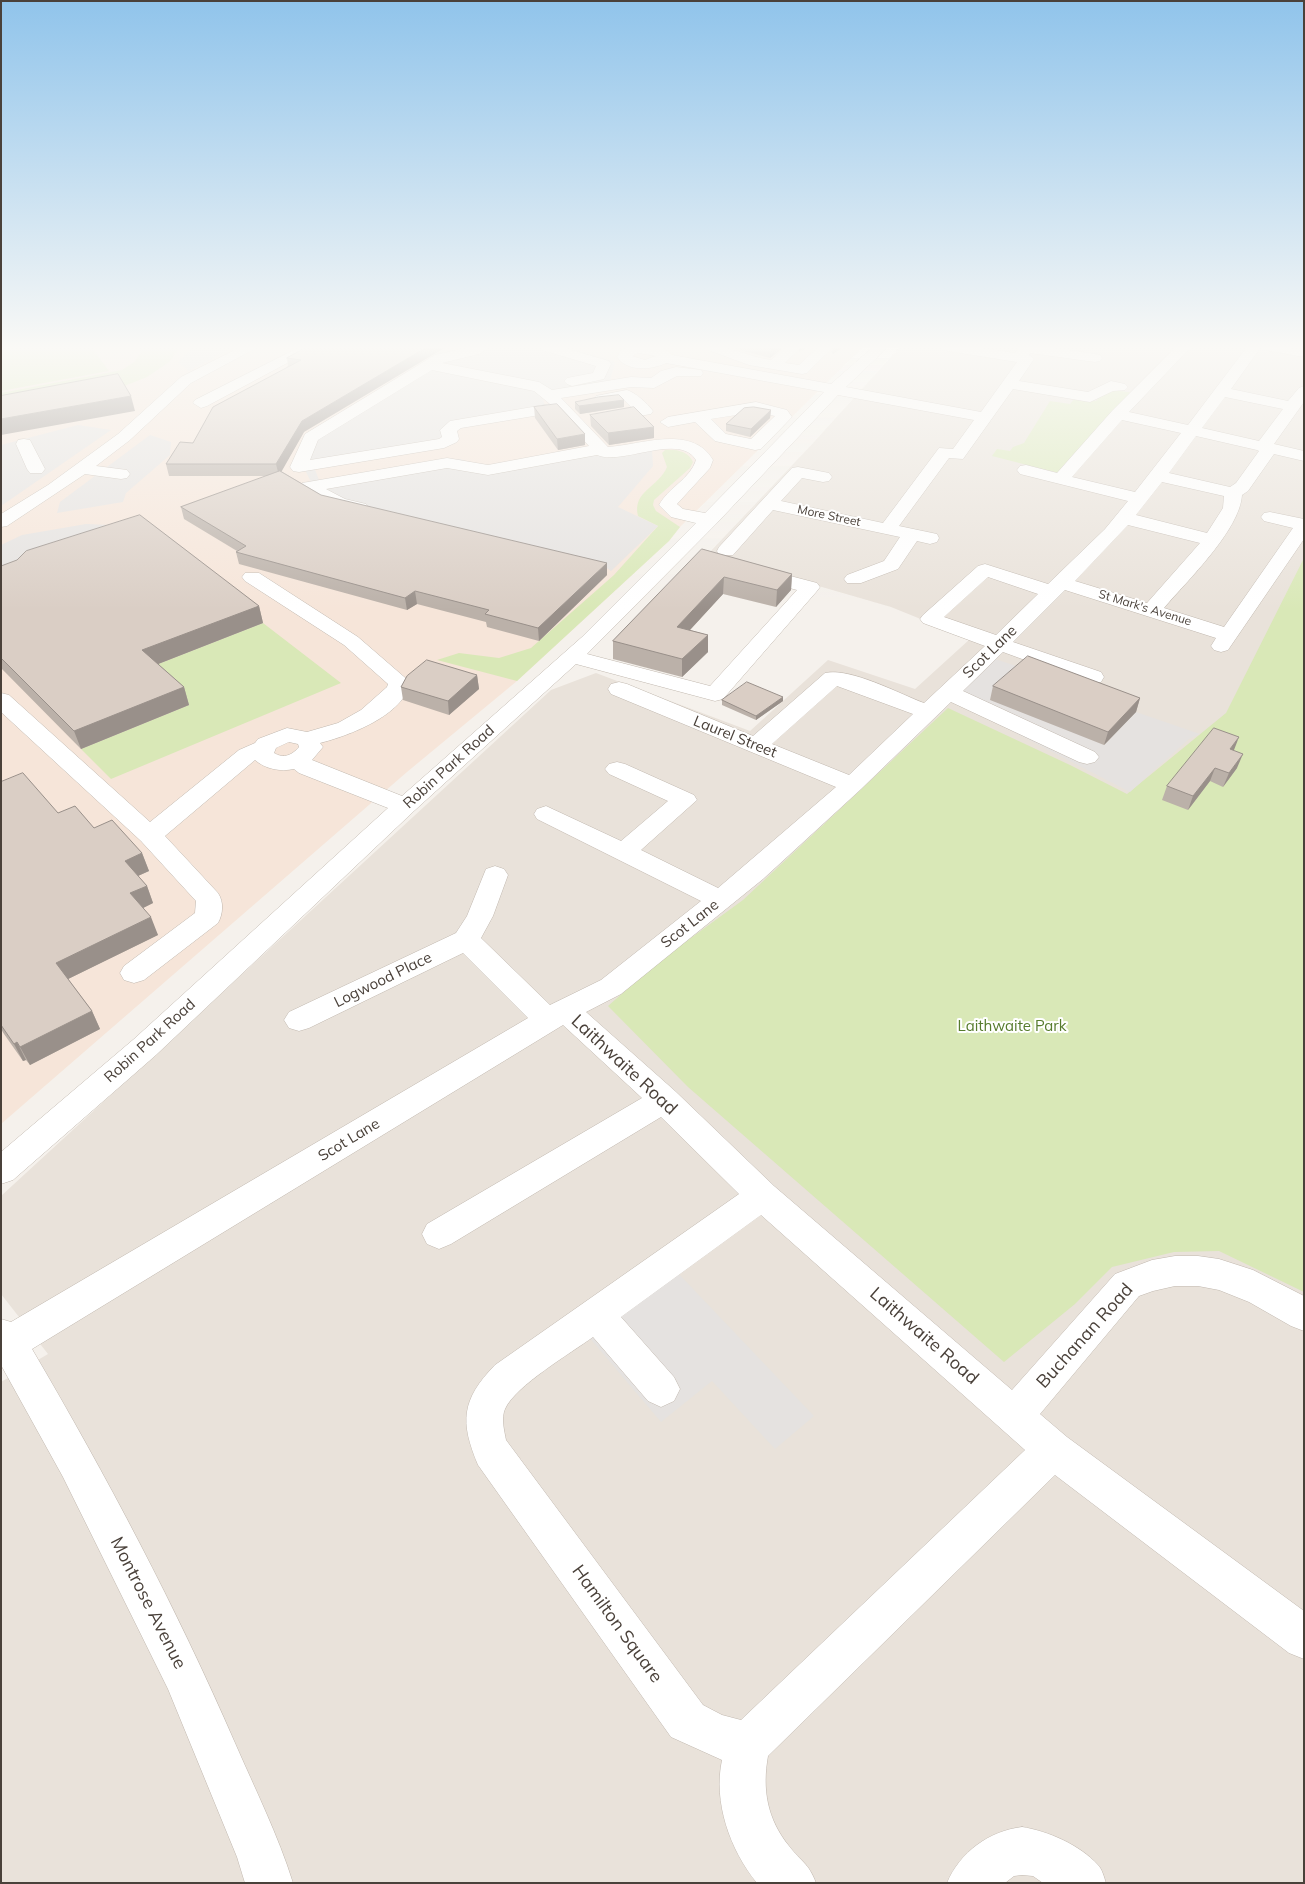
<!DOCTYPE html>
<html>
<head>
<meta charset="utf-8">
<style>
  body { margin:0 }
  #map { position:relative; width:1305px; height:1884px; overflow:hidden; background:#f5f1ec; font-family:Mulish,sans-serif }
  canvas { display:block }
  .frame { position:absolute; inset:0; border:2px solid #4a413a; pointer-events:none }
</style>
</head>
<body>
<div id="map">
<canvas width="1305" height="1884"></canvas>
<div class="frame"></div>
</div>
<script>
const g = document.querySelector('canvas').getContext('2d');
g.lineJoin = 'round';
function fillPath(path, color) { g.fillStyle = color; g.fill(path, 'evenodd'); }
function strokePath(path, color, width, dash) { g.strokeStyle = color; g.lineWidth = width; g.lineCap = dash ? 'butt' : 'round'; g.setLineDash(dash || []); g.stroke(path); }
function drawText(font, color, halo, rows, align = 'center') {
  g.font = font + ' Mulish,sans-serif'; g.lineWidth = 4; g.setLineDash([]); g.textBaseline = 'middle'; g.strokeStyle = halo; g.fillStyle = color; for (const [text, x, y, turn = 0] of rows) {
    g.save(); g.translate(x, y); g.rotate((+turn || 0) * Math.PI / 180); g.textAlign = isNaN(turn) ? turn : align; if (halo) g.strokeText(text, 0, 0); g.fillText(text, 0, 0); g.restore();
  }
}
const residential = new Path2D(`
  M900,347h404v1536h-1303v-501l47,-28 -47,-60v-98l550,-506 45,-17 154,58 78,-71 87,29 55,-50 -79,-32 -183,-53 106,-112z`);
const commercial = new Path2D(`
  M1,347h862l-183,180 -11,14 -152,140 -110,91 -406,352z`);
const green = new Path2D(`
  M1,347h90l18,24 -108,20z
  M140,347h38l1,2 -10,13 -22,15 -146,58v-42l121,-23 12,-8 7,-9z
  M1114,390l20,3 -72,81 -70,-18 5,-7 13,2 3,-4 11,-4 26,-42 20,3 5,-6 21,3 8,-10z
  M665,450c11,-1 23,1 28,12l-3,6 -36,32 -1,5 3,6 24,16 -11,14 -152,140 -80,-21 22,-7 40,5 32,-10 83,-73 44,-49 -20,-10c-6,-25 21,-29 29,-49l-5,-14z
  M1304,558v734l-85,-41 -45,1 -62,15 -37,37 -71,58 -316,-275 -80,-81 50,-44 85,-62 205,-192 122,57 57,29 99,-81z
  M263,623l78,60 -230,96 -30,-30 108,-44 -41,-37z`);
const parking = new Path2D(`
  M192,347h43l-46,24 -11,-9z
  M487,347h82l46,15 -5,19 -68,13 4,17 -82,13 -10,6 4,10 -5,4 -139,23 5,13 142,-21 9,5 26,3 156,-18 1,17 -35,41 40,19 -47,45 -14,-10 -250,-58 -33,-15 -11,-22 16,-34 112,-67 47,-12z
  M78,425l33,5 -110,76v-61z
  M150,435l21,7 -1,13 -44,38 -3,9 -66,11 3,-11z
  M86,524l25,1 -110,51v-31l21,-10z
  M992,658l33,11 79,76 32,-33 64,22 -11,5 -59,53 -184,-95z
  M676,1271l138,145 -39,33 -63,-68 -51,41 -73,-86z`);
const minor = new Path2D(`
  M241,347h17l-67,36 -61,57 -34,26 31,4 3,4 -3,4 -6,1 -36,-5 -78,52 -6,1v-13l47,-29 70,-51 63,-57z
  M300,347h17l-110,59 -6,2 -8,-5 2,-3z
  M471,347h18l-10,7 -37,9 97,19 13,8 79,-13 20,1 10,-7 15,-4 25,3 2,3 -2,3h-24l-23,12 -23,-1 -70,11 47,49c33,-2 84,-23 105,13l-3,8 -33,36 6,5 22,4 119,-121 -158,-29c-14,7 -39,9 -49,-6l5,-8c15,-4 38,-7 50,6l159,29 42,-37h15l-42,40 135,25 36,-50 -69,-11 -5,-1 -2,-3h33l41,6 5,-6h27l48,7 5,1 2,3 -2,3 -5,1 -65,-9 -1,2 5,4 -15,22 69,11 23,-11 14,3 3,3 -3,3 -12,1 -23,11 -77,-13 -50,70 -14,-1 -50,68 38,8 2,4 -2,4 -7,2 -13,-3 -19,28 -37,14h-14l-3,-4 3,-4 37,-14 16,-24 -127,-27 -40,45h-14l-2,-4 2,-4 73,-79 6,-1 31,6 3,4 -3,4 -6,1 -21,-4 -21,23 102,22 56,-75 14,1 21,-29 -136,-25 -122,129 -129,130 123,32 87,-96 -48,-13 -3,-4 3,-4 7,-2 61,16 3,4 -3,4 -94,108 -8,2 -139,-37 -162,147 -258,244 -143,125 -12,4v-32l133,-113 254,-231 -89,-35 -5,-4c-13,3 -29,0 -39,-9l-90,76 53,57c6,9 5,21 0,30l-74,57 -10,3 -10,-3 -4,-7 4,-7 71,-53 1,-12 -55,-60 -140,-129v-19l8,2 141,127 89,-72 16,-7 3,-4 29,-11 20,4 31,-9 23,-13 26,-23 1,-3 -44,-39 -99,-64 -3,-4 3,-4h14l99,64 52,45c-5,33 -62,54 -90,61l3,4 -11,13 90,36 180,-159 114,-114 -25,-6 -12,-12c9,-17 31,-26 37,-45 -16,-28 -75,6 -99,-5l-109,20 -41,-7 -121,21 19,10 21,5 3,4 -3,4c-21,5 -46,-12 -64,-21l-3,-4 3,-4 6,-1 139,-24 41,7 101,-19 -31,-34 -97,16 -4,3 2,8 -2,3 -13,6 -145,24 -6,-1 -3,-4 15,-33 130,-79zM638,353l18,3 -11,4 -13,-4zM432,370l102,21 16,13 -100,17 -10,9 2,7 -3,2 -129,21 8,-20zM289,742l9,2 1,3c-7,8 -15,12 -25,6l2,-5z
  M540,347h21l48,14 2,3 -7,15 -32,7 -5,-2 -3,-3 3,-3 26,-5 3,-7 -54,-16z
  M706,347c23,-2 42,10 65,13l15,-13h15l-16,16 14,2 19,-18h15l-26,26 -5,1 -53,-9 -41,-15z
  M1176,347h15l-62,65 59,13 59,-78h14l-30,42 57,12 11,-13 5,-2v16l-30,42 30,7v10l-30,-7 -26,37 -6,4c-2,35 -55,86 -78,113l60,19 69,-99 -29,-7 -3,-4 3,-4 6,-1 34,7v20l-76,111 -7,2 -7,-2 -3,-4 5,-8 -151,-48 -52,52 88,30 3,5 -3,5 -8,1 -8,-1 -82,-30 -40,39 132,61 4,5 -4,5 -8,2 -8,-2 -128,-60 -91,88 -97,89 -142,115 -35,18 89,79 99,95 238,204 103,-116 37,-14 23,-4h23l21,3 34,11 51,26v35l-13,-5 -42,-24 -30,-12 -21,-4h-23l-22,5 -14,5 -99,118 27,23 237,174v48l-15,-6 -234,-178 -287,281c-6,33 -1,63 21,90 12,16 19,16 27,37h-59c-27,-33 -44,-81 -35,-123l-51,-23 -193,-272c-18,-43 -17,-65 17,-100l244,-171 -78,-77 -210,127 -12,5 -12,-5 -5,-10 5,-10 215,-126 -79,-73 -531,324c75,128 144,258 203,394 20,46 43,92 58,140h-48l-8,-26 -69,-168 -105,-212 -62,-112v-46l10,3 517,-304 -65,-65 -154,75 -10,3 -10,-3 -5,-8 5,-8 167,-79 11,-17 19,-47 9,-3 9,3 4,6 -15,41 -12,22 69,67 51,-25 100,-79 -164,-82 -3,-5 3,-5 9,-3 75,35 47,-40 -59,-27 -4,-5 4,-5 8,-2 8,2 69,31 3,5 -56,50 77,38 118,-101 -225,-93 -3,-5 3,-5 8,-2 8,2 126,52 72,-63c25,-6 75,21 99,30l61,-57 -62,-23 -3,-4 3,-4 55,-49 7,-2 63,20 57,-55 23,-28 -108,-27 -3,-4 3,-4 6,-1 31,8 55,-62zM1225,397l58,12 -24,32 -57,-13zM1122,420l59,13 -46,59 -63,-15zM1196,436l61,14 2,1 -23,32 -6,4 -61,-14zM1162,482l62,14 -1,12 -16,25 -71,-18zM1128,525l72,18 -53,60 -72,-22zM988,577l50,17 -42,41 -52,-18zM837,686l76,28 -64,61 -77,-31zM761,1215l264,235 -284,270 -19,-5 -19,-10 -197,-265c-2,-10 -5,-22 -1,-31 10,-23 66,-56 88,-72l55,64 13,6 13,-6 6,-12 -6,-12 -53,-60z
  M1263,347l41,2v8l-39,-7z
  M627,390c9,3 20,13 26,21l-2,3 -49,8 -6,-2 -2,-3 2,-3 36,-6 -8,-8 -23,4 -5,-2 -3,-3 3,-3z
  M756,402l31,8 5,7 -31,32 -6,1 -40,-9 -20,-19 -27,5 -8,-5 8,-5zM756,412l19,4 -24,23 -25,-5 -15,-15z
  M24,439l6,1 2,4 13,25 -3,4h-12l-3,-4 -11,-25 2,-4z
  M1022,1827c26,4 58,18 76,38 4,4 6,12 8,18h-63l-10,-7 -11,-1 -8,1 -9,7h-58c13,-31 42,-52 75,-56z`);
const wall = new Path2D(`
  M307,347l-3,85 -23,39 40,24 286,80 -68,66 -52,-14 -1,-5 -69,-18 -10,6 -168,-46 -3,-12 1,-1 -53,-32 -3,-12 87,-31h-99l-3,-12 122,-98 -1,-8z
  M729,347h55l-14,11z
  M832,347h11l-10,7 -2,-3z
  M624,400v7l-44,7 -5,-5v-7z
  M534,407l51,38 -27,5 -23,-32z
  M771,410l-1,8 -20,19 -24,-6v-7z
  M590,415l64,23 -45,7 -18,-19z
  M702,549l90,25 -1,16 -15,17 -53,-13 -33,36 18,5v17l-26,25 -69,-18v-18z
  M1,566l258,40 4,17 -105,41 26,23 5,18 -108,44 -80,-81z
  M477,675l2,14 -30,26 -46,-15 -2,-13z
  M993,686l147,12 -4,14 -32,33 -114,-45z
  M783,697v4l-27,19 -34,-15v-5z
  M1234,751l3,17 -14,19 -13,-6 -22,29 -26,-10 5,-14z
  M1,782l57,31 36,15 48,25 7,18 -11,5 9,10 6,17 -10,5 15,27 -90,44 24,32 8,18 -70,36 -4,-5 -3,1 -19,-27 -3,-5z`);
const shadedWall = new Path2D(`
  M427,347h19l-142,85 -25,44 -3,-12 26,-43z
  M773,347h11l-14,11 1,-10z
  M799,347h10l-10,5z
  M834,347h9l-10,7z
  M131,396l4,15 -134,24v-16z
  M624,400v7l-44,7 -1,-8z
  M771,410l-1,8 -20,19 1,-8z
  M654,427v11l-45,7 -1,-12z
  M585,434v11l-27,5 -1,-11z
  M607,563v12l-68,66 -1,-13z
  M792,574l-1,16 -15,17 1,-17z
  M724,577l-1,17 -46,50v-17z
  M415,591l2,13 -10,6 -2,-12z
  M259,606l4,17 -115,45 -6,-18z
  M708,635v17l-26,25v-18z
  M477,675l2,14 -30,26 -1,-14z
  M184,687l5,18 -108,44 -7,-18z
  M783,697v4l-27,19v-4z
  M1140,698l-4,14 -32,33 4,-13z
  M1239,737l-5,13 -10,13 6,-14z
  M1243,754l-6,14 -14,19 6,-14z
  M1215,768l-5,13 -22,29 5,-14z
  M142,853l7,18 -18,8 -6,-18z
  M147,886l6,17 -16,8 -7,-18z
  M151,917l7,18 -94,46 -8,-18z
  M92,1011l8,18 -70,36 -10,-18z
  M17,1042l9,18 -3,1 -9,-17z`);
const building = new Path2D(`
  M307,347h120l-125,74 -26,43h-110l14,-22 13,1 20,-36 88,-47 -14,-2z
  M764,347h9l-2,1z
  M118,374l13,22 -130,23v-23z
  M619,395l5,5 -45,6 -4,-4 23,-5z
  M557,404l28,30 -28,5 -23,-32z
  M634,407l20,20 -46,6 -18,-18z
  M754,407l17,3 -20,19 -25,-5 18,-16z
  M280,471l41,24 286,68 -69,65 -53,-14 4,-4 -74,-19 -10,7 -169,-46 10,-6 -65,-39z
  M140,515l119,91 -117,44 42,37 -110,44 -73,-73v-92l16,-6 9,-9z
  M702,549l90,25 -15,16 -53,-13 -47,50 31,8 -26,24 -69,-18z
  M1028,656l112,42 -32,34 -115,-46z
  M427,660l50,15 -29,26 -47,-14 6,-11z
  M747,682l36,15 -27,19 -34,-16z
  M1214,728l25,9 -9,12 13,5 -14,19 -14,-5 -22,28 -26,-10z
  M23,773l35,40 17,-7 19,22 18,-8 30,33 -17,8 22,25 -17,7 21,24 -95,46 36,48 -72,36 -3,-5 -3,2 -13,-19v-243z`);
const farStreetnames = [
  ["More Street",829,516,12],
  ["St Mark's Avenue",1145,608,17]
];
const streetNames = [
  ["Scot Lane",990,652,-44],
  ["Laurel Street",735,737,22],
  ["Robin Park Road",449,767,-42],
  ["Scot Lane",690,924,-38],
  ["Logwood Place",383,980,-26],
  ["Robin Park Road",150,1041,-42],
  ["Scot Lane",349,1140,-31]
];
const parkNames = [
  ["Laithwaite Park",1012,1026]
];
const nearStreetnames = [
  ["Laithwaite Road",624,1065,43],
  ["Laithwaite Road",924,1336,41],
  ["Buchanan Road",1085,1336,-48],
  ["Montrose Avenue",148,1603,63],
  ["Hamilton Square",617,1624,54]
];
fillPath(residential, '#e9e2da');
fillPath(commercial, '#f6e5d9');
fillPath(green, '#d9e8b7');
fillPath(parking, '#e5e2e0');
strokePath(minor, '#c1b8af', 1);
fillPath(minor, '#fff');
fillPath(wall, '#bbb1a9');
fillPath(shadedWall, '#99908a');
fillPath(building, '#dacec5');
strokePath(building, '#99908a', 1);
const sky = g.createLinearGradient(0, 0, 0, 610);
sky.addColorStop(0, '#90c4eb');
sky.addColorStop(0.57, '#faf9f6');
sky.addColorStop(1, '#faf9f600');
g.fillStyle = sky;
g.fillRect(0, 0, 1305, 610);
drawText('12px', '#4a413a', '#fff', farStreetnames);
drawText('15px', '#4a413a', '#fff', streetNames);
drawText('15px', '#567b2d', '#fff', parkNames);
drawText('18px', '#4a413a', '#fff', nearStreetnames);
</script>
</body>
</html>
